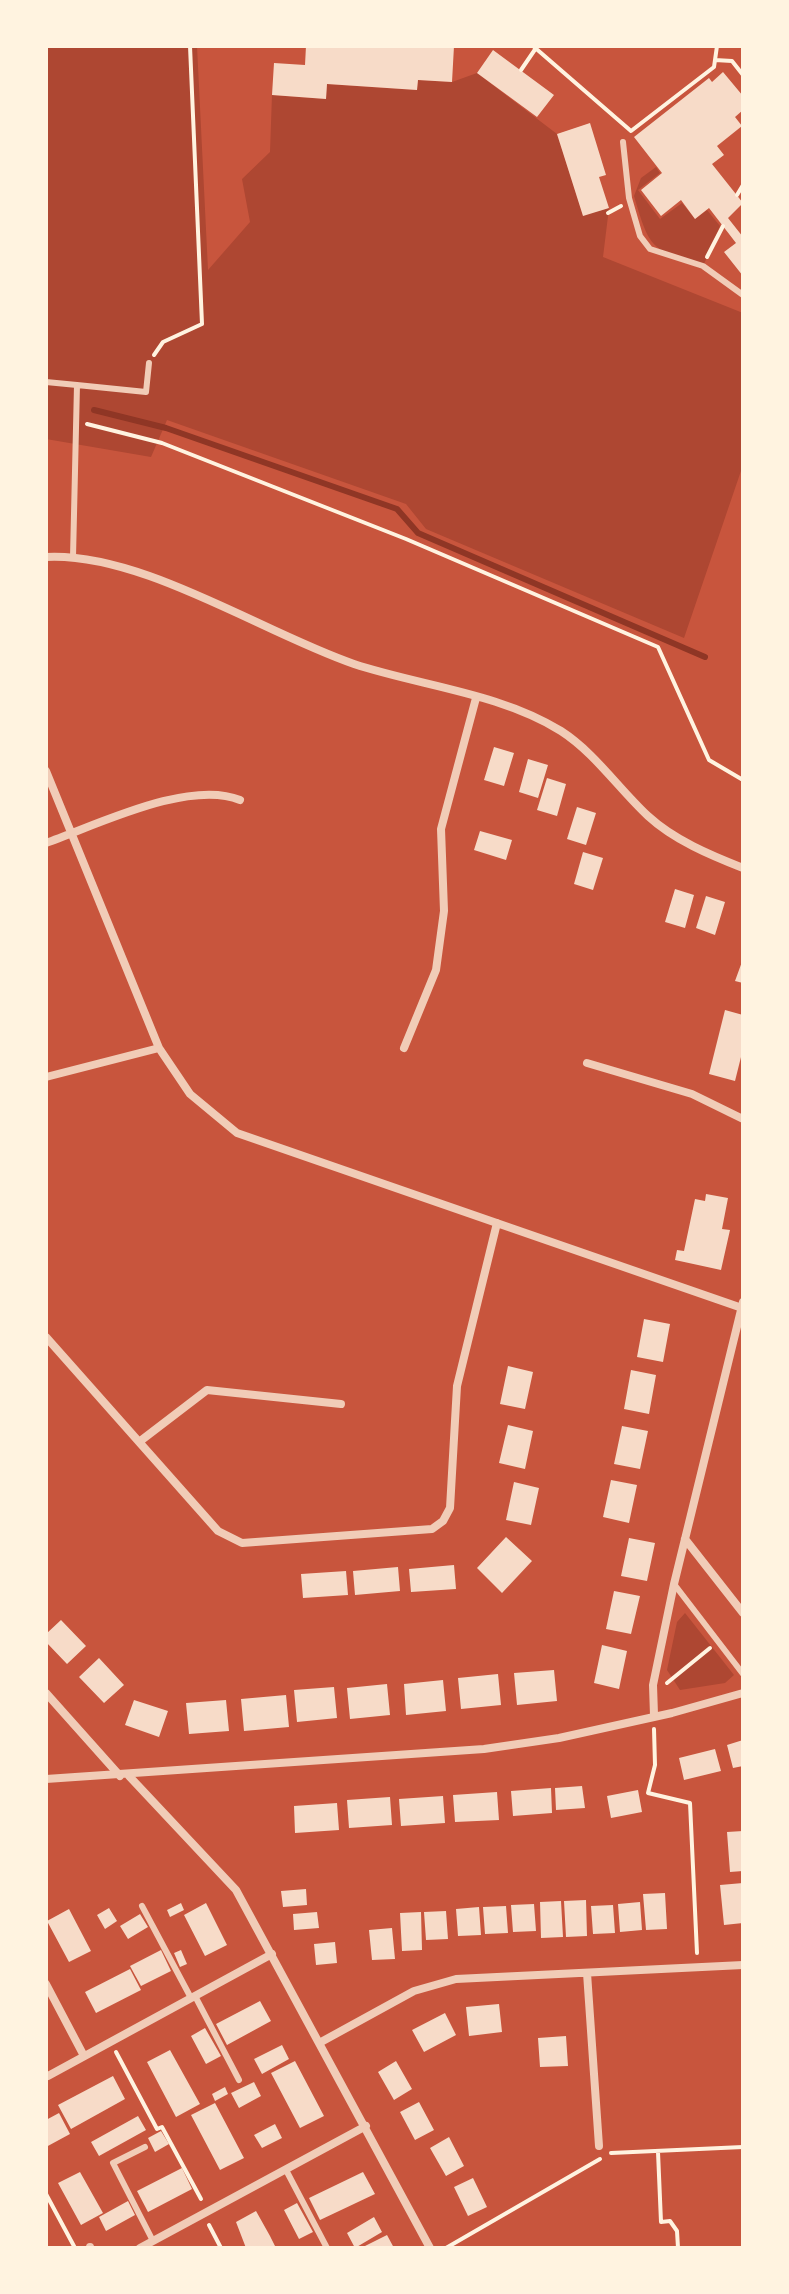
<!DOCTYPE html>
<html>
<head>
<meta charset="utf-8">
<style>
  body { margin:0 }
  #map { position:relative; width:789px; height:2294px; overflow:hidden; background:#c8553d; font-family:"Exo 2",sans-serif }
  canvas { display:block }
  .frame { position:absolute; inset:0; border:48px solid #fff3e0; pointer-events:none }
</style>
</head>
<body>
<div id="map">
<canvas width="789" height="2294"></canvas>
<div class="frame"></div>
</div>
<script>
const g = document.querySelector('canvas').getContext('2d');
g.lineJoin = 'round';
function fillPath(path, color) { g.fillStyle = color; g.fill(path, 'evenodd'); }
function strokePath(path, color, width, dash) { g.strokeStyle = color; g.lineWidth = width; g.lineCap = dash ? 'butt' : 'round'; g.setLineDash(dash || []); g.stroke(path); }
const green = new Path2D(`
  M46,46h151l11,224 42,-48 -8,-43 28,-27 2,-57 54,4 1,-15 90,6 1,-10 34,2 25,-9 80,61 26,81 26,-7 -6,49 140,56v152l-59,173 -258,-109 -20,-25 -239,-84 -16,37 -105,-18z
  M656,167l4,6 -22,17 22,29 22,-16 13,16 12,-9 13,16 -18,43c-52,-22 -52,-19 -68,-73l7,-18z
  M685,1613l49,62 -9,8 -45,7 -13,-20 10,-48z`);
const stream = new Path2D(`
  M94,410l72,18 231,81 21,24 287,124`);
const building = new Path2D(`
  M306,46h148l-2,36 -34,-2 -1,10 -90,-6 -1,15 -54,-4 2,-32 31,2z
  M493,50l61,45 -17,22 -60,-44z
  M723,72l20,24v14l-8,7 7,9 -25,20 7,9 -12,9 31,39 -15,15 15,19v39l-19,-24 12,-9 -27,-35 -14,11 -14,-19 -20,16 -20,-26 21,-17 -28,-36 75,-59 3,4z
  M590,123l16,52 -7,2 10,31 -26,8 -26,-82z
  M494,747l20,6 -10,33 -20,-6z
  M528,759l20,6 -10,33 -19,-6z
  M547,778l19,6 -9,32 -20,-6z
  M577,807l19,6 -10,32 -19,-6z
  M480,831l32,9 -6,20 -32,-10z
  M583,852l20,6 -10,32 -19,-6z
  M675,889l19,6 -9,33 -20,-6z
  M706,896l19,6 -10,33 -19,-7z
  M743,959v24l-8,-2z
  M725,1010l18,5v34l-8,32 -26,-7z
  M706,1194l22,4 -6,31 8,1 -9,40 -46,-10 2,-10 7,1 11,-52 10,2z
  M644,1319l26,5 -7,38 -26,-5z
  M508,1366l25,6 -8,37 -25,-5z
  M631,1370l25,5 -7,39 -25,-5z
  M508,1425l25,6 -8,38 -26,-6z
  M622,1426l26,5 -8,38 -26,-5z
  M611,1480l26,5 -8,38 -26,-6z
  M514,1482l25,6 -8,37 -25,-5z
  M506,1537l26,24 -30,32 -25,-25z
  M629,1538l26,5 -8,38 -26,-5z
  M454,1565l2,24 -45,3 -2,-23z
  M398,1567l2,24 -45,4 -2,-24z
  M346,1571l2,24 -45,3 -2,-24z
  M614,1591l26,5 -9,38 -25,-5z
  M61,1620l25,26 -19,18 -21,-22v-8z
  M602,1645l25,6 -8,38 -25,-6z
  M99,1658l25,27 -20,18 -25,-26z
  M554,1670l3,31 -40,4 -3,-32z
  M498,1674l3,31 -40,4 -3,-31z
  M443,1680l3,31 -40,4 -2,-31z
  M387,1684l3,31 -40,4 -3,-31z
  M334,1687l3,31 -40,4 -3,-32z
  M286,1695l3,32 -45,4 -3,-32z
  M134,1700l34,11 -9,26 -34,-12z
  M226,1700l3,31 -40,3 -3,-31z
  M743,1740v26l-10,2 -6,-23z
  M715,1749l6,22 -37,9 -5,-22z
  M582,1786l3,22 -29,2 -1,-22z
  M551,1788l1,25 -39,3 -2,-25z
  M638,1790l4,22 -31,6 -4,-22z
  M497,1792l2,28 -44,2 -2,-27z
  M443,1796l2,27 -44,3 -2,-27z
  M390,1797l2,28 -43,3 -2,-28z
  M337,1803l2,27 -44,3 -1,-27z
  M743,1831v40l-13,1 -3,-40z
  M743,1883v40l-19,2 -4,-40z
  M306,1889l1,16 -24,2 -2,-16z
  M665,1893l2,36 -21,1 -3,-36z
  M586,1900l1,36 -21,1 -2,-36z
  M561,1901l2,36 -22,1 -1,-36z
  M640,1902l2,28 -22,2 -2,-28z
  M181,1903l3,7 -14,7 -3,-7z
  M206,1903l21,42 -22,11 -21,-41z
  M534,1904l2,27 -23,1 -2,-27z
  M613,1905l2,28 -22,1 -2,-28z
  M506,1906l2,27 -23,1 -2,-27z
  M479,1907l2,28 -23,1 -2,-27z
  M109,1908l8,13 -12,8 -8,-14z
  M69,1909l22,42 -22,11 -22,-41z
  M446,1911l2,28 -22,1 -2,-28z
  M317,1912l2,16 -25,2 -1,-16z
  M421,1912l1,38 -20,1 -2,-38z
  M140,1914l8,13 -20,12 -8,-13z
  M392,1928l3,31 -23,1 -3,-30z
  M335,1942l2,21 -21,2 -2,-21z
  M161,1950l10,21 -30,15 -11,-20z
  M181,1950l6,14 -7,3 -6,-14z
  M130,1969l11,21 -45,23 -11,-21z
  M260,2001l11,20 -44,24 -11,-21z
  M499,2004l3,28 -33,4 -3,-29z
  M445,2013l11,22 -32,17 -12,-22z
  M205,2028l16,28 -15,8 -15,-28z
  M566,2036l2,30 -28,1 -2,-29z
  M282,2045l7,14 -27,15 -8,-15z
  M170,2050l30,54 -24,13 -29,-55z
  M295,2061l29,55 -24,12 -29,-55z
  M396,2061l16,28 -18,11 -16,-28z
  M113,2076l12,23 -54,30 -13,-24z
  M254,2082l7,14 -22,12 -8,-15z
  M225,2087l3,7 -13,7 -3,-7z
  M419,2102l15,28 -19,10 -15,-28z
  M215,2103l29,55 -24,12 -29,-55z
  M59,2113l11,21 -24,13v-27z
  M138,2116l8,14 -47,26 -8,-14z
  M275,2124l7,14 -20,10 -8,-13z
  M161,2131l8,13 -14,8 -7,-14z
  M449,2137l15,29 -18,10 -16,-28z
  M182,2168l10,21 -44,23 -11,-21z
  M80,2172l23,41 -22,12 -23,-42z
  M363,2172l12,22 -55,26 -11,-22z
  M473,2178l14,29 -19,9 -14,-29z
  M128,2201l7,14 -29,16 -7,-14z
  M297,2203l16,29 -14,7 -15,-29z
  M256,2211l14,25 6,12h-30l-10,-26z
  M374,2217l8,15 -27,16 -8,-15z
  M387,2235l7,13h-33z`);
const path = new Path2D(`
  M533,46l98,85 83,-64 3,-21
  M715,60l17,1 11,14
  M521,70l15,-22
  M737,195l6,-10
  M608,213l13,-7
  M707,257l16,-31
  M154,355l9,-13 39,-18 -12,-278
  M87,424l75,19 244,96 252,108 51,113 34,20
  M667,1683l43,-35
  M654,1729l1,36 -7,28 42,10 7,150
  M116,2052l41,77 5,-2 39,72
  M658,2152l3,70 9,-1 7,10 1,17
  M611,2153l132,-6
  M46,2194l29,54
  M209,2225l12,23
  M446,2248l154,-89`);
const service = new Path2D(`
  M623,142l6,56 11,38 10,13 53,17 40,29
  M46,382l31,3 -4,172
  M77,385l69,7 3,-29
  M674,1584l69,90
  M142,1906l49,92
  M195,1996l44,84
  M145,2147l-32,16 40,78
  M286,2170l41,78`);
const minor = new Path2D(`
  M46,557c96,-5 217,76 308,107 67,22 146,29 207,67 34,22 57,57 87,85 26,24 62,39 95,52
  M46,771l113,277 31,46 47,39 505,175
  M46,843c51,-18 143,-64 194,-43
  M404,1048l32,-78 8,-59 -3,-82 35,-131
  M587,1063l105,31 51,25
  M46,1077l113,-29
  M46,1337l172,194 24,12 190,-14 11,-8 7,-13 7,-122 40,-163
  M139,1442l68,-52 134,14
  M685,1539l58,74
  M46,1693l74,83
  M654,1715l-1,-30 21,-101 69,-282
  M129,1776l107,114 194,358
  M46,1779l438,-30 75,-11 113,-25 71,-20
  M587,1973l12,173
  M46,1984l38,72
  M321,2042l93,-51 42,-12 287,-14
  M48,2076l224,-122
  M90,2247v1
  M140,2248l226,-122`);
fillPath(green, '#ae4732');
strokePath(stream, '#8f3625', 6);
fillPath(building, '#f7dbc8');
strokePath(path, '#fff3e0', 4);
strokePath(service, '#f1ccb7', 6);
strokePath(minor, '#f1ccb7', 8);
</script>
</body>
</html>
